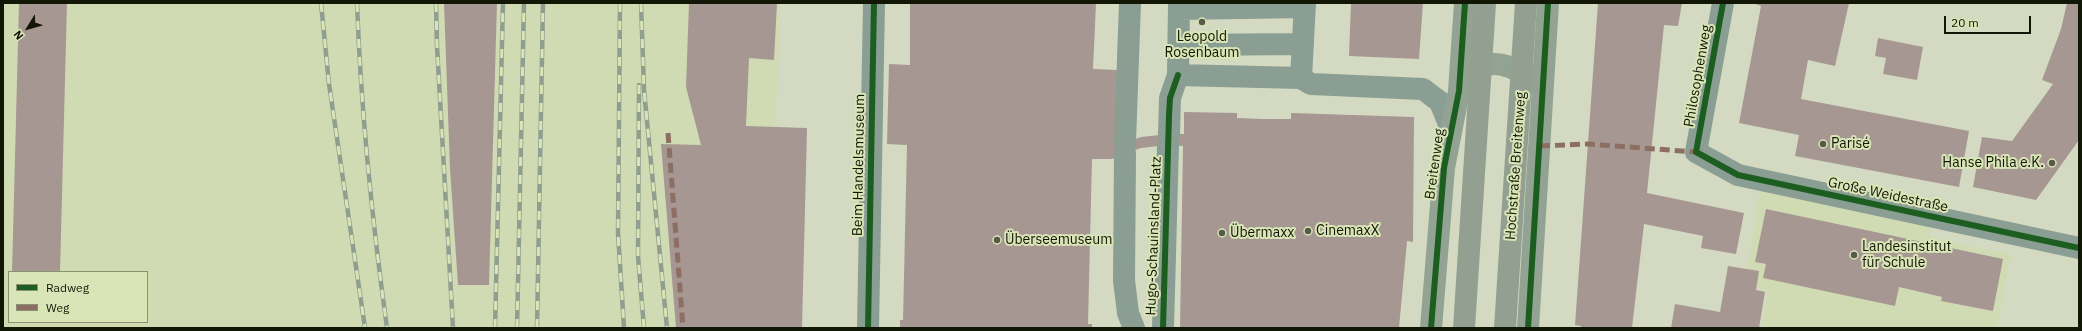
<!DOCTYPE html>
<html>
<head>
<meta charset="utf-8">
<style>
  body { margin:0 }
  #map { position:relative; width:2082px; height:331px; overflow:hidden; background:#d4dac2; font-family:"IBM Plex Sans",sans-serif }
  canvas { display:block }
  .frame { position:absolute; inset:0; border:4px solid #121605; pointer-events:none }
  .legend { position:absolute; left:8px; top:271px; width:140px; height:52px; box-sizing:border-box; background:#d9e5b7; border:1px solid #899270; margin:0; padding:5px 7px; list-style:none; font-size:12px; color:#121605 }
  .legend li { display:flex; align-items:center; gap:8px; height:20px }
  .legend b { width:20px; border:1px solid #899270 }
  .north { position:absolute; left:8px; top:8px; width:40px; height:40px; -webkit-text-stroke:3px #d9e5b7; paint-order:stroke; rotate:233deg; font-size:11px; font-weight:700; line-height:16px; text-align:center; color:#121605 }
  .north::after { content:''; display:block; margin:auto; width:14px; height:18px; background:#121605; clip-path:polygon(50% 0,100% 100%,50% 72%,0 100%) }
  .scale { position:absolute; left:1944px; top:16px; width:87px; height:18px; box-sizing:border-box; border:2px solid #121605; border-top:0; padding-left:5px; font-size:12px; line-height:14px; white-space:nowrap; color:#121605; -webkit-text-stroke:3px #d9e5b7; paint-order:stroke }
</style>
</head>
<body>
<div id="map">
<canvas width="2082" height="331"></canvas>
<div class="frame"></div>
<ul class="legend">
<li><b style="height:5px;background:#1b5e20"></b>Radweg</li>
<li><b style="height:5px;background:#8d6e63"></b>Weg</li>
</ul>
<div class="north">N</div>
<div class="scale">20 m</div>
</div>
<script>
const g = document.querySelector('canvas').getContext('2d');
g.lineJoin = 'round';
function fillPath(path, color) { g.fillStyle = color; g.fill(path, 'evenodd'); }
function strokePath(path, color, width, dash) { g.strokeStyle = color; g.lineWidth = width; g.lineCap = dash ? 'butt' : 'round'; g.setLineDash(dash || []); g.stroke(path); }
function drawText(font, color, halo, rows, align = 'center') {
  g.font = font + ' "IBM Plex Sans",sans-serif'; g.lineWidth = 4; g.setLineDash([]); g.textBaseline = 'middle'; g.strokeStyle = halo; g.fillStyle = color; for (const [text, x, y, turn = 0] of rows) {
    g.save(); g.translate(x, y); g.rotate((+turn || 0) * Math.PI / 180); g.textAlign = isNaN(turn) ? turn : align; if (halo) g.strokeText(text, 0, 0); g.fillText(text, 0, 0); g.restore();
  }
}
const built = new Path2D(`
  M3,3h777l-4,125 14,200h-787zM9,272h138v50h-138z
  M1761,180l173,37 -4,20 81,18 -14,73h-235l6,-38 -23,-4z`);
const building = new Path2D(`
  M19,3h48l-7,269h-48z
  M444,3h53l-8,282h-31l-8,-116z
  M689,3h88l-3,57 -25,-2 -3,68 61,2 -5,200h-126l-15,-184 40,1 -15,-58z
  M910,3h186l-3,66 25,1 -2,76 25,-9 28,-3h15v-22l53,1v5l27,1h27v-6l123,4 -1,125 -6,-1 -8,87h-219l3,-182 -15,-1 -27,3 -29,11h-20l-4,165h4v4h-192v-8h3l4,-175 -20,-1 2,-80 21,1z
  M1351,3h72l-4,56 -70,-3z
  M1598,3h84l-4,23 -14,-1 -17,168 97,20 -8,41 -35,-6 2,-12 -59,-12 -12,104h-51v-2l-6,-1z
  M1752,3h97l-14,63 -27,-6 -7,39 168,32 -10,56 -164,-31 4,-21 -60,-12 22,-117z
  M2067,3h12v137l-43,60 -63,-13 9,-50 30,4 41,-57 -11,-4 19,-51z
  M1878,38l45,9 -6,33 -34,-6 3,-16 -11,-2z
  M1766,209l237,50 -10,52 -52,-10 1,-4 -43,-10 -4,19 -132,-28 3,-14 -11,-2z
  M1728,266l31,5 -3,19 9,2 -6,36h-88l4,-24 45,8z`);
const minor = new Path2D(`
  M1723,3l-27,149 42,23 341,73
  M1179,9l126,-2
  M1179,45l124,-1
  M1178,75l123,3 10,6 112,5 17,13 11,27
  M1301,78l4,-75
  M1169,134l1,-36 8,-23 1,-72
  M1125,143l5,-140
  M1125,154l-1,126 4,33 6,15
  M868,328l6,-325
  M1163,328l5,-183`);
const major = new Path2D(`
  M1467,79c19,-26 49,-14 68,5
  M1431,328l13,-160 15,-77 6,-88
  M1528,328l20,-325`);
const highway = new Path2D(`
  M1464,328l21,-325
  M1505,328l21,-325`);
const tram = new Path2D(`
  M1131,141l5,-138
  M1118,145l4,-142
  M1131,152c-2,57 -13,123 13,176
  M1118,157l-4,126 4,29 6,16`);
const rail = new Path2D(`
  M321,3l8,81 36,244
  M357,3c4,109 15,217 30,325
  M436,3l1,43 16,282
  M620,3l-2,230 6,95
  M641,3l3,87 23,238
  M639,85l-1,171 6,72
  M495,328l8,-325
  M517,328l7,-325
  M537,328l6,-325`);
const quiet = new Path2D(`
  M668,133l15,195
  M1540,146l48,-2 108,8`);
const cycleway = new Path2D(`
  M1723,3l-27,149 42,23 341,73
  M868,328l6,-325
  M1163,328l6,-213 1,-17 8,-23
  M1431,328l13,-160 15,-77 6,-88
  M1528,328l20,-325`);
const markers = [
  [1202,22,4,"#565b47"],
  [1823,144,4,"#565b47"],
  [2052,163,4,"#565b47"],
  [1308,231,4,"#565b47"],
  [1222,233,4,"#565b47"],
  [997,240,4,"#565b47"],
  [1854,255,4,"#565b47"]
];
const poiNames = [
  ["Leopold",1202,37,"center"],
  ["Rosenbaum",1202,53,"center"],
  ["Parisé",1831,144],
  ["Hanse Phila e.K.",2044,163,"right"],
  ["CinemaxX",1316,231],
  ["Übermaxx",1230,233],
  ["Überseemuseum",1005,240],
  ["Landesinstitut",1862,247],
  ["für Schule",1862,263]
];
const streetNames = [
  ["Philosophenweg",1698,76,-80],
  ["Breitenweg",1435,164,-82],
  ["Beim Handelsmuseum",859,165,-89],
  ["Hochstraße Breitenweg",1516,166,-86],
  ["Große Weidestraße",1888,195,12],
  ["Hugo-Schauinsland-Platz",1154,236,-88]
];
fillPath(built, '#d1dbb3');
fillPath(building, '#a79793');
strokePath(minor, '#8a9e93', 22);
strokePath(major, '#93a393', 22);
strokePath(highway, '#93a091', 22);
strokePath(tram, '#909e8f', 1);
strokePath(rail, '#909e8f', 4.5);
strokePath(rail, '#d9e5b7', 3, [9]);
strokePath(quiet, '#8d6e63', 5, [10, 5]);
strokePath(cycleway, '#1b5e20', 6);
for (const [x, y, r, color] of markers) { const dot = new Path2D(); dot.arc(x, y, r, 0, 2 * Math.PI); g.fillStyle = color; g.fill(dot); strokePath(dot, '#d9e5b7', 1.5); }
drawText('14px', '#121605', '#d9e5b7', poiNames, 'left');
drawText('14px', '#121605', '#d9e5b7', streetNames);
</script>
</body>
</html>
